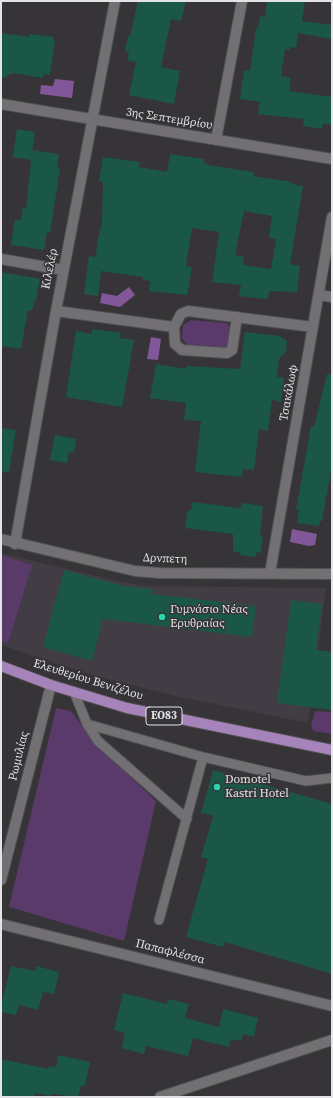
<!DOCTYPE html>
<html>
<head>
<meta charset="utf-8">
<style>
  body { margin:0 }
  #map { position:relative; width:333px; height:1098px; overflow:hidden; background:#363437; font-family:"Source Serif 4",serif }
  canvas { display:block }
  .frame { position:absolute; inset:0; border:2px solid #e4e3e5; pointer-events:none }
</style>
</head>
<body>
<div id="map">
<canvas width="333" height="1098"></canvas>
<div class="frame"></div>
</div>
<script>
const g = document.querySelector('canvas').getContext('2d');
g.lineJoin = 'round';
function fillPath(path, color) { g.fillStyle = color; g.fill(path, 'evenodd'); }
function strokePath(path, color, width, dash) { g.strokeStyle = color; g.lineWidth = width; g.lineCap = dash ? 'butt' : 'round'; g.setLineDash(dash || []); g.stroke(path); }
function drawText(font, color, halo, rows, align = 'center') {
  g.font = font + ' "Source Serif 4",serif'; g.lineWidth = 3; g.setLineDash([]); g.textBaseline = 'middle'; g.strokeStyle = halo; g.fillStyle = color; for (const [text, x, y, turn = 0] of rows) {
    g.save(); g.translate(x, y); g.rotate((+turn || 0) * Math.PI / 180); g.textAlign = isNaN(turn) ? turn : align; if (halo) g.strokeText(text, 0, 0); g.fillText(text, 0, 0); g.restore();
  }
}
const built = new Path2D(`
  M1,553l115,28 29,5 181,2 -18,135 -128,-26 -84,-21 -95,-31z`);
const green = new Path2D(`
  M191,320l36,3 4,6 -2,16 -7,4 -33,-2 -7,-9 1,-13z
  M1,555l31,10 -24,78 -7,-2z
  M56,708l15,3 27,35 58,55 -32,140 -115,-34z
  M315,711l17,1v22l-19,-3 -2,-6z`);
const water = new Path2D(`
  M55,79l19,2 -2,17 -32,-4 1,-9 12,1z
  M129,287l6,8 -15,12 -20,-4 2,-10 15,3z
  M151,337l10,2 -3,21 -11,-1z
  M292,529l25,5 -2,11 -6,1 -19,-4z`);
const building = new Path2D(`
  M138,1h48l-5,20 -10,-2 -10,48 19,4 -6,33 -45,-9 7,-33 -9,-2 2,-8 -4,-1 3,-15 2,1z
  M267,1h38l-3,20 30,4v14l-34,-6 -2,15 -6,-1v3l-5,-1 -4,27 10,2 -2,13 43,6v28l-9,-2 -1,6 -19,-3 1,-7 -46,-5 2,-12 -20,-3 4,-29 6,1 6,-42h2l2,-13 5,1z
  M1,33l29,4v-3l24,3 -1,3h2l-5,35 -6,-1 -1,4 -30,-5 -12,6z
  M17,129l18,3 -4,28 -18,-3z
  M32,150l27,4 -2,14h3l-10,65 -3,-1 -3,18 -33,-5 4,-26 6,1 2,-13 3,1z
  M170,154l34,5 -1,3 6,3 44,7v4l39,6 -1,2 12,2 -13,78 10,2 -3,26 -28,-1 -1,8 -13,-1 -16,-2 2,-11 -29,-3 7,-50 -27,-4 -6,38 6,1 -5,28 -38,-4 1,-10 -7,-1v-3l-42,-6 -3,25 -14,-2 5,-38 7,1 1,-14 5,-20 1,-41 -4,-1 4,-24 37,5 -1,5 28,5zM244,211l28,5 -3,22 7,1 -5,30 -28,-4 1,-8 -9,-2z
  M1,272l39,7 -4,23 -2,-1 -2,10 -4,-1 -7,39 -20,-3z
  M92,329l29,4 -1,5 14,2 -12,67 -56,-10 10,-66 16,3z
  M245,332l35,4 7,5 -1,11 -7,7 -2,18 7,1 -3,24 -9,-2 -4,31 -9,-2 -5,41 -11,-1 -1,8 -47,-5 6,-51 -17,-1 2,-17 -36,-5 6,-34 30,5v-3l54,3z
  M327,374l5,1v90l-10,56h-2l-1,5 -22,-3 2,-13h-3l15,-84 3,1z
  M1,428l15,2 -7,42h-8z
  M55,435l21,4 -2,14 -5,-1 -2,11 -17,-3z
  M192,502l47,6h2l1,-5 21,3 -3,30h3l-2,17 -4,-1 -2,5 -15,-2 1,-2 -8,-2v-17l-48,-6 3,-18h3z
  M64,570l60,16 29,3 -1,5 104,12 -4,31 -149,-18 -11,42 -49,-14z
  M291,600l31,4 -6,46 16,2v58l-55,-7z
  M213,770l119,34v170l-107,-32 -2,5 -37,-10 22,-78 -7,-2 12,-41 -12,-3z
  M11,966l24,5 1,-5 23,6 -5,22 -11,-2 -5,18 -19,-5 -3,10 -15,-3v-7z
  M123,993l44,11 1,-5 21,5 -4,14 34,9 4,-18 35,9 -4,19 -11,-3 -2,7 -10,-2 -2,8 -36,-9 -5,18 -42,-10 -2,8 -22,-6 3,-15 -11,-3z
  M58,1055l32,7 -5,24 -4,-1 -3,12 -26,-3 -1,2 -15,-3 -2,4h-33v-38l47,10 1,-3 7,2z`);
const lane = new Path2D(`
  M74,692l13,32 116,33 103,24 26,-3
  M87,724l11,17 89,78
  M159,920l44,-163`);
const street = new Path2D(`
  M1,104l331,55
  M216,140l26,-139
  M1,259l62,11
  M319,295l13,2
  M56,311l118,16 7,-13 7,-3 125,16
  M174,327l1,17 7,6 45,3 5,-3 5,-33
  M1,539l134,32 25,2 172,1
  M15,544l41,-233 59,-310
  M270,573l62,-356
  M1,880l50,-195
  M1,924l331,82
  M160,1097l172,-57`);
const primary = new Path2D(`
  M1,666l50,19 76,23 205,42`);
const markers = [
  [162,617,4,"#29d5ac"],
  [217,787,4,"#29d5ac"]
];
const shields = [
  [164,716,36]
];
const shieldNames = [
  ["ΕΟ83",164,716]
];
const streetNames = [
  ["3ης Σεπτεμβρίου",169,119,9],
  ["Κιλελέρ",50,269,-79],
  ["Τσακάλωφ",289,393,-80],
  ["Δρνπετη",165,559,2],
  ["Ελευθερίου Βενιζέλου",88,680,17],
  ["Ρωμυλίας",19,756,-76],
  ["Παπαφλέσσα",170,952,14]
];
const poiNames = [
  ["Γυμνάσιο Νέας",170,610],
  ["Ερυθραίας",170,624],
  ["Domotel",225,780],
  ["Kastri Hotel",225,794]
];
fillPath(built, '#423c45');
fillPath(green, '#593a6a');
fillPath(water, '#82579a');
fillPath(building, '#1b5747');
strokePath(lane, '#515052', 11);
strokePath(street, '#515052', 12);
strokePath(primary, '#515052', 12);
strokePath(lane, '#737074', 9);
strokePath(street, '#737074', 10);
strokePath(primary, '#a683ba', 10);
for (const [x, y, r, color] of markers) { const dot = new Path2D(); dot.arc(x, y, r, 0, 2 * Math.PI); g.fillStyle = color; g.fill(dot); strokePath(dot, '#363437', 1.5); }
for (const [x, y, w] of shields) { const box = new Path2D(); box.roundRect(x - w / 2, y - 9, w, 18, 3); g.fillStyle = '#363437'; g.fill(box); strokePath(box, '#e4e3e5', 1); }
drawText('bold 11px', '#e4e3e5', null, shieldNames);
drawText('12px', '#e4e3e5', '#363437', streetNames);
drawText('12px', '#e4e3e5', '#363437', poiNames, 'left');
</script>
</body>
</html>
